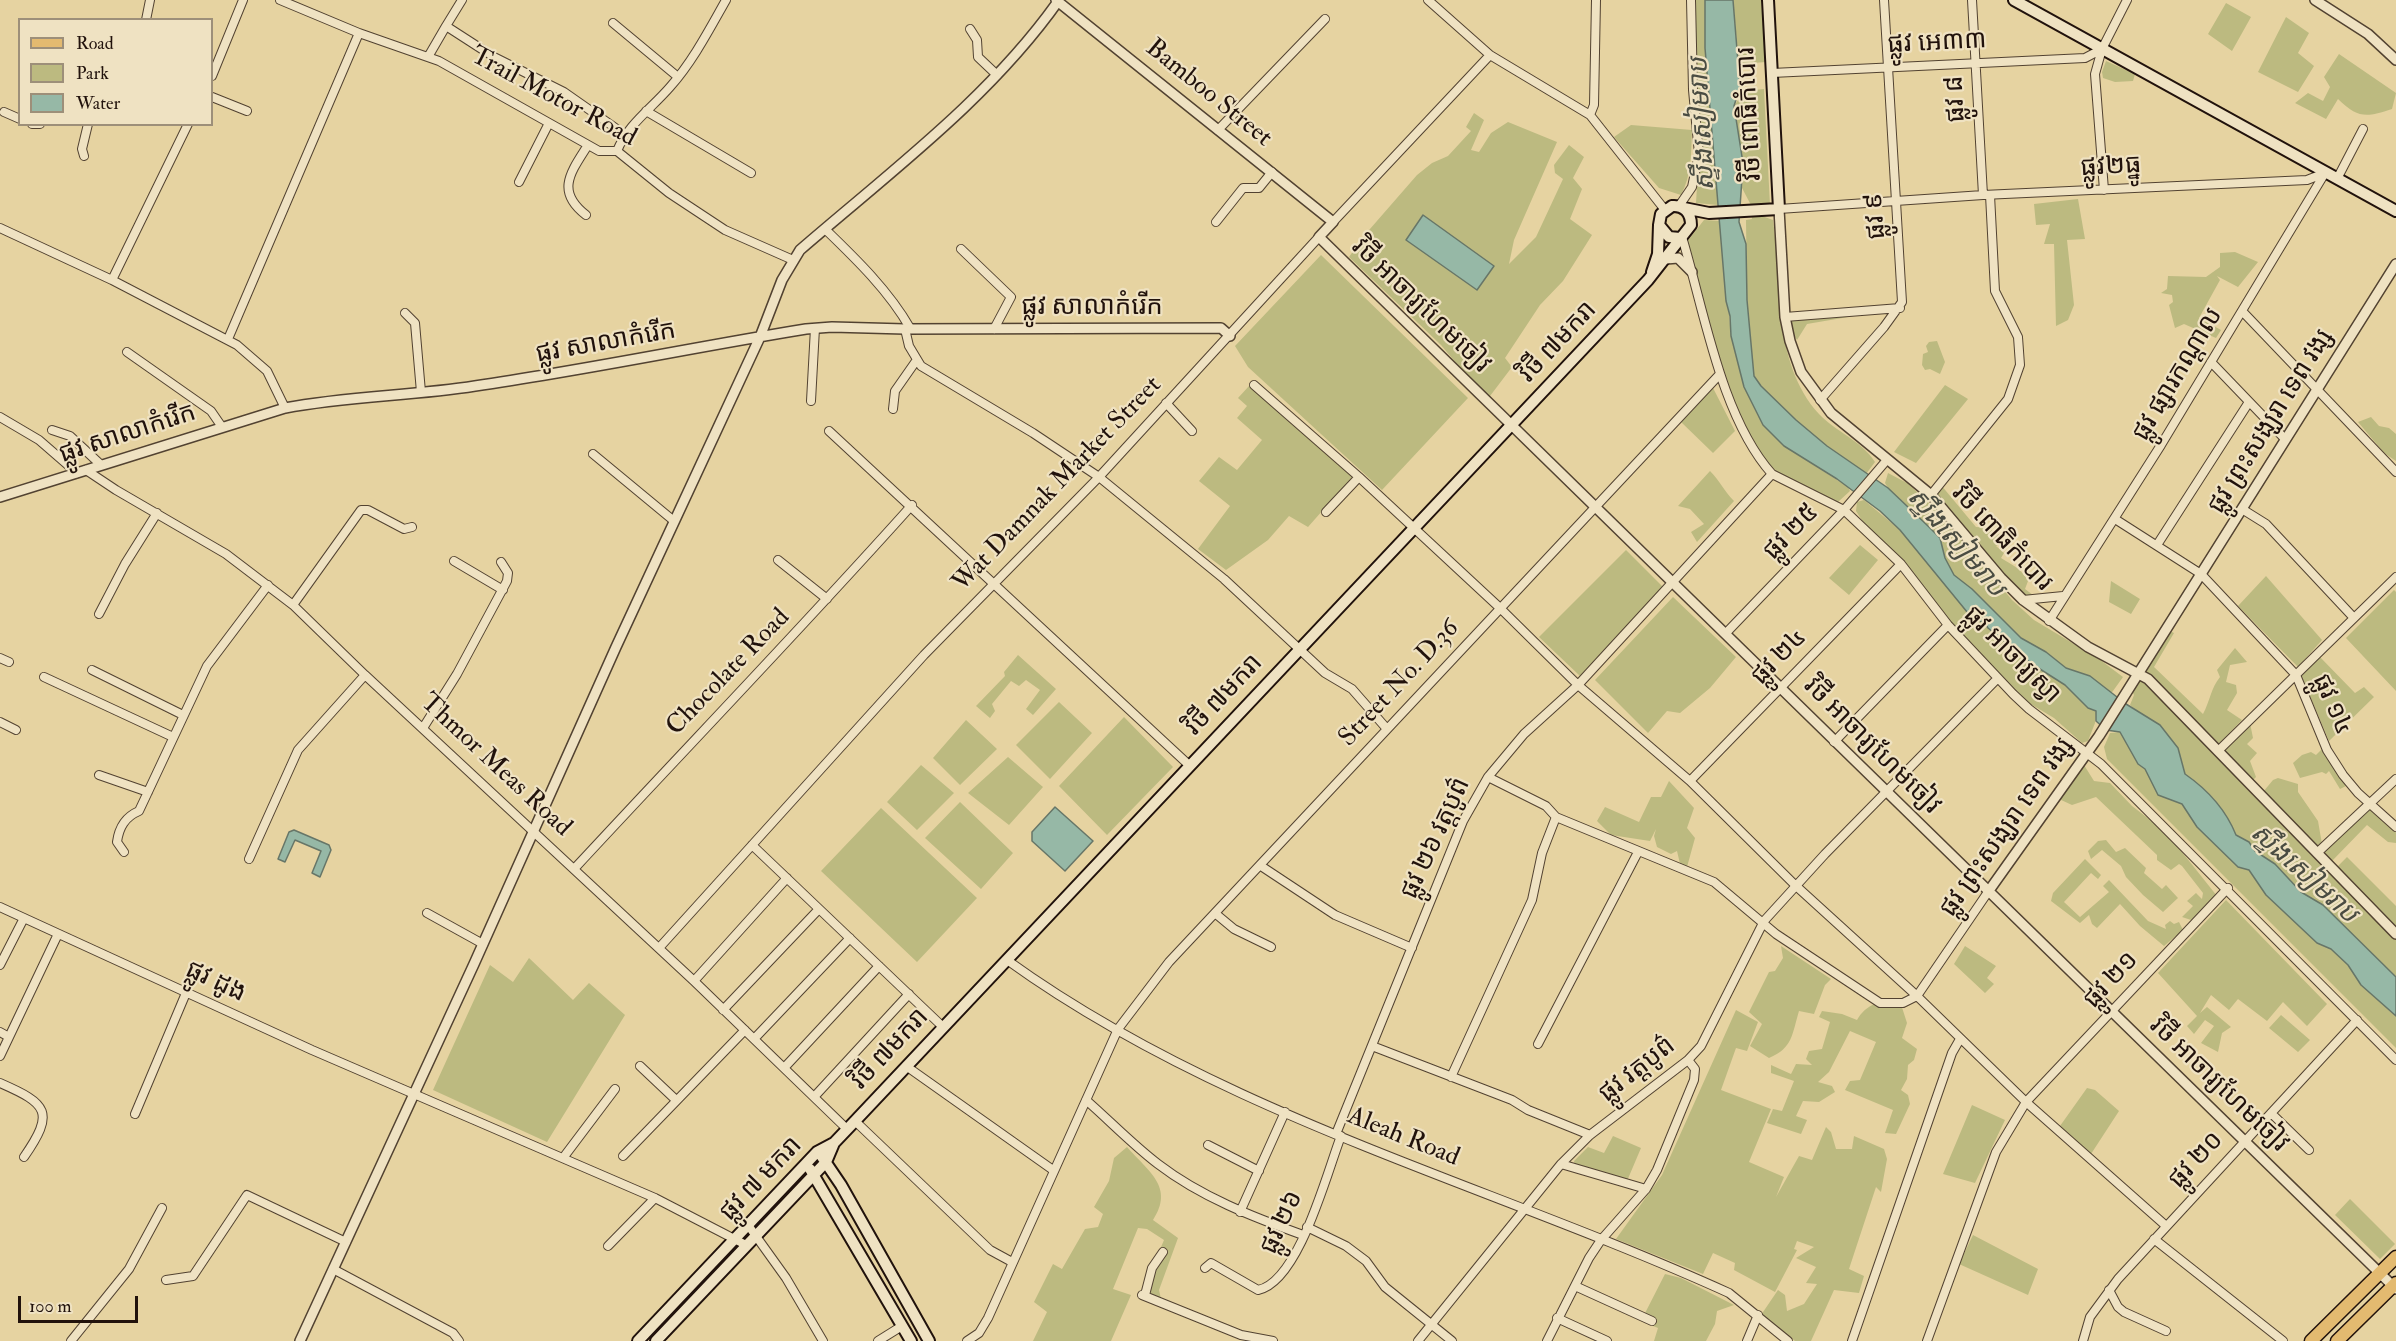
<!DOCTYPE html>
<html>
<head>
<meta charset="utf-8">
<style>
  body { margin:0 }
  #map { position:relative; width:2396px; height:1341px; overflow:hidden; background:#e6d3a1; font-family:"IM FELL Double Pica",serif }
  canvas { display:block }
  .legend { position:absolute; left:18px; top:18px; width:195px; height:108px; box-sizing:border-box; background:#efe2c2; border:2px solid #9d8f79; margin:0; padding:8px 10px; list-style:none; font-size:18px; color:#21120c }
  .legend li { display:flex; align-items:center; gap:12px; height:30px }
  .legend b { width:30px; border:2px solid #9d8f79 }
  .scale { position:absolute; left:18px; top:1296px; width:120px; height:27px; box-sizing:border-box; border:3px solid #21120c; border-top:0; padding-left:8px; font-size:18px; line-height:21px; white-space:nowrap; color:#21120c; -webkit-text-stroke:4px #efe2c2; paint-order:stroke }
</style>
</head>
<body>
<div id="map">
<canvas width="2396" height="1341"></canvas>
<ul class="legend">
<li><b style="height:8px;background:#e3ba70"></b>Road</li>
<li><b style="height:16px;background:#bcba80"></b>Park</li>
<li><b style="height:16px;background:#96b8a6"></b>Water</li>
</ul>
<div class="scale">100 m</div>
</div>
<script>
const g = document.querySelector('canvas').getContext('2d');
g.lineJoin = 'round';
function fillPath(path, color) { g.fillStyle = color; g.fill(path, 'evenodd'); }
function strokePath(path, color, width, dash) { g.strokeStyle = color; g.lineWidth = width; g.lineCap = dash ? 'butt' : 'round'; g.setLineDash(dash || []); g.stroke(path); }
function drawText(font, color, halo, rows, align = 'center') {
  g.font = font + ' "IM FELL Double Pica","Noto Sans Khmer",serif'; g.lineWidth = 4.5; g.setLineDash([]); g.textBaseline = 'middle'; g.strokeStyle = halo; g.fillStyle = color; for (const [text, x, y, turn = 0] of rows) {
    g.save(); g.translate(x, y); g.rotate((+turn || 0) * Math.PI / 180); g.textAlign = isNaN(turn) ? turn : align; if (halo) g.strokeText(text, 0, 0); g.fillText(text, 0, 0); g.restore();
  }
}
const green = new Path2D(`
  M1694,0h11v48l13,157 -22,-2 4,-67 -6,-45z
  M1733,0h28l5,62 -27,2z
  M2226,3l25,14 -19,34 -24,-17z
  M2286,17l23,16 -11,20 16,13 -16,26 -40,-20z
  M2339,54l57,39 -4,16c-27,9 -34,9 -54,-10l-12,20 -31,-16 13,-10 15,8 7,-14 -6,-10z
  M2106,61l29,13 -2,7 -18,1 -12,-4 -1,-6z
  M1764,89l6,116 -18,2 -10,-19 1,-25 -9,-57 10,-15z
  M1474,113l10,7 -13,30 8,2 12,-19 17,-11 49,20 -43,98 -5,24 27,-27 27,-58 -8,-6 -1,-8 15,-20 15,12 -11,21 9,11 -12,30 22,16 -29,46 -23,24 -35,53 7,9 -25,33 -46,-55 -92,-88 14,-20 54,-62 15,-12 16,-7 23,-25 -5,-4z
  M1631,125l61,5c-1,22 0,45 -11,65l-22,-7 -45,-51z
  M2078,199l7,40 -18,1 7,65 -6,15 -12,6 -2,-82h-10l6,-20 -14,1 -2,-21z
  M1751,212l22,8c9,64 -1,142 46,194 17,18 42,26 56,48l-9,12c-39,-27 -85,-57 -112,-98l-7,-76 -1,-80 6,-1z
  M1704,220l16,1 11,114 13,52 14,29 26,30 64,41 2,4 -12,11c-19,-8 -41,-15 -59,-26 -46,-29 -74,-180 -93,-233z
  M2235,252l23,10 -20,25 -21,-11 3,4 -21,38 22,12 -5,8 -32,-14 -9,4 -6,-23 4,-3 -1,-7 -11,-2 6,-4 1,-13 38,1 14,-10v-14z
  M1321,255l147,143 -86,92 -134,-123 -13,-21z
  M1853,313l1,3 -47,8 -10,16 -7,-10 -2,-12z
  M1937,341l8,21 -5,12 -10,-5 -5,1 -3,-5 1,-11 5,-2 -2,-6 3,-4z
  M1945,385l23,14 -52,64 -22,-11z
  M1249,386l104,90 -45,51 -19,-11 -21,24 -42,30 -28,-21 32,-43 -31,-25 20,-24 18,13 25,-30 -25,-22 10,-12 -9,-8z
  M1712,386l23,45 -22,22 -33,-32z
  M2371,417l8,9 10,2 7,6v27l-12,-8 -26,-31z
  M1710,471c10,10 14,20 24,30l-37,41 -6,-10 13,-8 -14,-15 -12,-3z
  M1888,473l19,10 31,28 74,89 22,20 65,39 24,18 -10,14 -2,2 -21,-17 -24,-8 -20,-16 -25,-14 -49,-49 -18,-14 -9,-17 -5,-20 -52,-50 -3,-5z
  M1941,485l35,42c11,0 22,4 30,13l-10,6 8,7 -3,5c11,7 20,10 27,23l-3,8 12,9h-14l-91,-103z
  M1864,500l36,30 72,88 14,5 2,5 44,36 33,21 23,23 8,3 -1,12 -7,18 -6,2 -28,-25 -30,-18 -61,-62 -42,-53 -56,-60 -9,-14 1,-9z
  M1860,545l18,15 -29,35 -20,-17z
  M1626,550l37,37 -83,89 -41,-39z
  M2266,576l56,64 -24,27 -60,-61z
  M2111,581l29,18 -9,15 -22,-12z
  M2394,590l2,2v99l-50,-53z
  M1673,597l63,60 -26,31 -30,25 -13,-2 -19,22 -53,-53z
  M2168,630l6,3 -20,34 49,47c7,-13 8,-26 17,-37l-3,-7 18,-22 12,14 -17,3 -4,17 10,3 1,8 -10,17 15,10 -25,26 -75,-75z
  M1018,655l38,34 -23,26 -7,-6 14,-19 -14,-10 -7,6 -8,-5 -19,23 3,7 -5,7 -14,-12 29,-30 -1,-4z
  M2320,657l35,36 9,-6 10,10 -45,44 -28,-66z
  M2140,677l256,263v37l-73,-72 -22,-13 -26,-28 -20,-13 -6,-9 -13,-7c-10,-25 -28,-45 -51,-60l-7,-27 -48,-43 4,-10 -3,-6z
  M1059,702l33,31 -42,46 -34,-34z
  M1124,717l49,50 -66,68 -48,-49z
  M966,720l31,29 -37,36 -27,-27z
  M2250,723l3,15 -6,6 10,9 -7,8 6,16 -5,5 -29,-31z
  M2120,732l18,32 7,5 13,25 24,10 15,23 41,40 11,3 17,25 51,48 14,6 17,16 13,20 35,31v32l-289,-289 -3,-12 6,-14z
  M2324,747l23,36 -1,3 -6,3 -11,-18 -3,3 -4,-2 -22,6 -7,-15 9,-8 9,-3 5,3z
  M1008,757l35,30 -34,38 -41,-32z
  M921,765l33,28 -37,37 -30,-28z
  M2084,765l10,16 16,2 22,23 34,26 51,64 -23,25 -12,-4 11,-11 -6,-5 9,-8 6,6 1,-6 -21,-27 -3,-2 -8,6 -14,-10v-5l-61,-58 -24,8 -13,-6 12,-20z
  M2278,778l20,6v8l20,29 4,23 -5,4 -54,-56 10,-12z
  M1669,781l25,27 -7,20 8,10 -8,29 -6,1 -4,-17 -6,3 -14,-7 -3,-11 2,-7 -6,12 -39,-6 -14,-14 8,-14 34,15 12,-25h10z
  M960,802l53,51 -32,36 -56,-51z
  M881,808l96,90 -60,64 -96,-91z
  M2370,809l26,23v11l-8,-1 -21,-17 -35,36 -9,-10z
  M2106,840l10,12 9,-4 21,20 -2,5 18,16 4,-4 12,13 -15,14 -20,-17 -17,-18 -5,-11 -19,-16 -11,9 -3,-8 10,-10z
  M2347,857l49,49v22l-59,-61z
  M2085,859l16,16 -3,4 -7,-6 -27,29 16,15 29,-25 -6,-6 6,-6 39,41 18,8 -1,-4 5,-4 4,3 5,-2 6,12 -4,4 -5,-2 -12,10 -24,-20 -20,-22 -23,24 -5,-4 -3,-9 -9,8 -29,-22 2,-8z
  M2226,900l101,104 -20,22 -24,-24 -16,19 -29,-22 -9,11 -18,-15 -11,18 7,-6 24,20 -9,6 -4,19 -17,-9 13,-17 -9,-6 -11,14 -7,-8 10,-10 -39,-43z
  M1781,946l50,33 -6,6 -11,29 -15,-3c-7,23 -6,37 -30,47l-19,-12 12,-22 -13,-12 20,-40 6,-1 8,-13z
  M1965,946l31,20 -9,12 7,6 -9,9 -31,-29z
  M529,958l44,42 16,-17 36,32 -78,127 -114,-52 57,-125 23,17z
  M1899,998l8,25 -5,15 15,11 -3,11 -6,5 -1,14 -6,11 7,5 2,9 -14,30 -11,-1 8,-23 -48,-20 5,-9 10,-1 16,-38 -26,-11 -21,41 -11,10 14,4 3,6 -16,10 -16,-1 -7,15 11,4 -6,14 -34,-11 6,-14 9,2 12,-30 -23,-8v-8l20,9 5,-10 16,1 -6,-6 3,-8 13,-2 8,-27 -11,-5 3,-6 20,3 15,6c9,-16 25,-20 42,-22z
  M1736,1010l22,12 -11,29 -11,-3 -15,42 50,19 -22,53 35,15 -8,20 23,-41 13,4 14,-33 5,5 5,17h16l2,-13 30,13 3,10 -6,33 -5,-5 -27,82 15,7 -5,17 -25,-3 -23,51h-16l-34,-26 17,-25 7,5 2,16 17,-7 13,-20 -11,-1 10,-16 -20,-9 18,-11 -17,-6 -3,8 3,1 -22,42 -41,-22 1,-7 -22,-10 -10,21 -87,-35 46,-64z
  M2281,1015l29,25 -12,12 -29,-24z
  M2087,1088l8,2 24,21 -28,43 -31,-28z
  M1972,1105l33,15 -30,63 -32,-9z
  M1613,1136l28,12 -14,33 -52,-14 -1,-6 14,-14 16,6z
  M1127,1147c21,24 48,40 26,73l25,18 -19,52 2,9 -19,-7 22,-52 -17,-11 -9,-1 -25,61 18,6 -20,46h-78l14,-29 -13,-10 19,-38 9,5 23,-40 13,-2 5,-13 -9,-7 15,-26 5,-23z
  M2350,1199l45,45 -15,15 -45,-44z
  M1973,1235l65,34 -10,26 -69,-31z
  M1665,1274l16,4 53,27 -17,6 -2,13 -9,17h-52l4,-13 -17,-7z`);
const water = new Path2D(`
  M1705,0h28l7,87 -6,19 9,57 -4,59 7,22 1,56 7,76 7,10 35,34 31,26 61,42 41,39 11,11 5,20 9,17 18,14 49,49 25,14 20,16 24,8 36,28 34,21 18,23 7,26c23,16 41,36 51,61l13,7 6,9 20,13 26,28 22,13 73,72v39l-35,-31 -13,-20 -17,-16 -14,-6 -51,-48 -17,-25 -11,-3 -41,-40 -15,-23 -24,-9 -13,-26 -7,-5 -18,-32 -14,-2 -10,-9v-10l-8,-3 -23,-23 -33,-21 -44,-36 -3,-5 -13,-5 -72,-88 -20,-19 -43,-32 -53,-33 -21,-21 -19,-38 -13,-51 -1,-20 -4,-15 -21,-253z
  M1423,215l71,51 -17,24 -71,-50z
  M1055,807l38,34 -28,30 -33,-30v-9z
  M294,830l35,15 2,5 -11,27 -8,-4 9,-22 -26,-11 -10,22 -7,-3 11,-27z`);
const minor = new Path2D(`
  M280,0l79,33 80,28 160,90h18l52,42 56,37 68,30
  M462,0l-16,26 48,31 70,35 60,42
  M1428,0l62,55 100,60 75,95
  M1972,0l11,195
  M146,20l4,-20
  M613,23l65,54
  M970,29l7,11 1,17 19,18
  M428,57l18,-31
  M1772,73l313,-15 17,-9
  M212,76l31,-76
  M212,97l35,14
  M646,111l105,62
  M4,112l16,7
  M1590,115l4,-10 2,-105
  M32,124h8
  M1218,130l107,-111
  M617,151c11,-27 34,-42 53,-64 23,-26 39,-57 56,-87
  M84,156l-2,-7 6,-25
  M2337,179l26,-50
  M519,182l30,-59
  M2104,190l-9,-116 7,-25 25,-49
  M1679,206l13,-19 7,-33 -6,-64 -2,-90
  M1779,209l204,-14 324,-15 18,-7
  M586,215c-31,-24 -15,-43 2,-70
  M1216,222l27,-34h16l13,-16
  M1333,222l157,-167
  M0,228l112,52 125,65 30,26 18,37
  M826,230c30,29 63,61 84,98
  M1682,237c22,73 39,180 90,237l72,36 57,54 47,61 65,69 16,15 72,55 295,296
  M961,249l50,48 -17,32
  M112,280l76,-156
  M2242,311l154,161
  M405,313l10,10 6,69
  M1785,317l115,-9
  M905,329l4,17 12,20 112,67 66,44 125,102 101,94 27,16 35,40
  M228,339l131,-306
  M127,352l84,59 11,16
  M2211,362l74,77
  M1254,385l105,92 141,131 78,77 112,96 105,104 122,111 109,106 139,123
  M1820,400l64,-73 18,-25 -18,-302
  M811,401l4,-73
  M1166,403l26,28
  M893,409l2,-18 21,-30
  M0,417l39,23 38,33
  M52,430l18,6 30,28
  M829,431l361,335
  M593,454l81,67
  M86,470l30,20 110,64 67,51 72,70 329,306 153,148
  M1931,495l77,-96 12,-34 -2,-28 -23,-46 -5,-96
  M2242,509l24,15 88,94
  M1326,512l33,-35
  M2115,519l86,55 95,101 31,75 16,25 15,18 38,34
  M2157,545l92,-143
  M778,560l49,39
  M454,561l49,29
  M2023,600l40,-4
  M293,605l68,-95h7l36,19 8,-2
  M99,614l26,-50 32,-51
  M2049,621l112,-176 164,-272
  M1727,632l117,-122 42,-49
  M0,658l9,4
  M92,670l91,45
  M44,677l129,60
  M0,722l16,8
  M423,728l34,-54 50,-93 1,-8 -7,-11
  M1834,742l114,-117
  M2218,751l178,-174
  M99,775l49,17
  M1488,777l58,29 10,11 158,65 62,52 104,69h23l14,-7 71,-104
  M1690,781l211,-217
  M752,845l191,182
  M124,852l-7,-10c2,-15 8,-25 22,-31l68,-145 61,-81
  M2317,853l79,-74
  M249,859l49,-109 67,-75
  M1261,866l74,49 77,33
  M574,869c113,-122 228,-241 338,-364
  M0,907l312,143 343,148 91,47
  M427,913l56,31
  M1216,914l18,15 37,18
  M659,948l265,-293 175,-178 220,-240
  M1007,960c216,156 482,224 722,333l59,48
  M0,965l24,-47
  M694,981l93,-103
  M723,1010l96,-101
  M0,1032l9,5
  M754,1039l96,-101
  M1538,1044l100,-192
  M1372,1046l140,54 16,10 62,25
  M0,1056l58,-122
  M640,1066l36,34
  M906,1066l147,104
  M784,1068l95,-102
  M1451,1077l81,-177 10,-47 14,-36
  M0,1083c48,21 55,29 24,74
  M814,1097l95,-103
  M1086,1100c24,21 47,45 72,64 43,33 95,53 145,71
  M2271,1113l38,37
  M135,1114l51,-121
  M855,1121l135,129 22,12
  M1336,1134l127,-313 25,-44 36,-43 54,-49 194,-211
  M1208,1145l51,26
  M623,1156l122,-126
  M563,1158l52,-69
  M1561,1164l85,25
  M1240,1212l45,-100
  M748,1225l38,53 37,63
  M1307,1227l39,19 20,15 19,26 67,54
  M2154,1239l129,102
  M608,1246l47,-48
  M1205,1268l6,-5 47,27c41,-8 69,-118 83,-154
  M333,1269l120,64 6,8
  M166,1280l27,-4 54,-81 99,47
  M1575,1286l77,35
  M2109,1290l9,17 6,5 42,19
  M1142,1295l99,40 32,6
  M1145,1295l7,-27 11,-16
  M1557,1318l50,23
  M71,1341l58,-72 33,-61
  M878,1341l24,-15
  M967,1341l12,-8 9,-15 130,-289 51,-67 551,-588
  M1418,1341l143,-177 29,-29 98,-75 13,-14 63,-125 61,-67 173,-176
  M1547,1341l42,-83 12,-18 45,-51 11,-19 37,-90 1,-11 -7,-9
  M1747,1341l11,-26
  M1852,1341l100,-288 8,-14
  M1927,1341l69,-189 30,-50 202,-214
  M2083,1341l7,-24 28,-38 239,-259`);
const tertiary = new Path2D(`
  M1056,0l277,222 -14,15c360,350 717,702 1077,1052
  M2315,0l53,34 28,26
  M1779,209l6,108 5,24 11,31 30,41 100,82 70,83 22,22 65,47 60,32 248,255
  M1666,259l12,-1 14,14
  M0,497l285,-89c63,-12 127,-12 190,-22 111,-16 220,-39 331,-57l26,-2 73,2 316,-1 9,8
  M1988,892l111,-156 297,-472
  M300,1341l174,-377 142,-317 144,-310 22,-57 18,-30c90,-78 190,-152 259,-250`);
const secondary = new Path2D(`
  M2014,0l382,211
  M1684,208l25,5 70,-4 -11,-209
  M1652,272l6,-18 1,-29
  M822,1157l19,28 88,156
  M810,1169l101,172
  M638,1341l179,-189 17,-9 21,-22 793,-841 43,-55c0,-12 -7,-20 -19,-19l-11,8 -2,11 10,12 11,1
  M656,1341l170,-179 8,-19`);
const primary = new Path2D(`
  M2311,1341l85,-84
  M2337,1341l59,-58`);
const streetNames = [
  ["ផ្លូវ អេ៣៣",1937,44,-3],
  ["Bamboo Street",1208,94,39],
  ["Trail Motor Road",553,98,28],
  ["ផ្លូវ ៨",1957,99,-93],
  ["វិថី ពោធិកំបោរ",1751,114,-93],
  ["ផ្លូវ២ធ្នូ",2111,168,-3],
  ["ផ្លូវ ៩",1877,216,-94],
  ["វិថី អាចារ្យហែមចៀវ",1420,307,44],
  ["ផ្លូវ សាលាកំរើក",1092,308],
  ["វិថី ៧មករា",1559,343,-47],
  ["ផ្លូវ សាលាកំរើក",606,344,-10],
  ["ផ្លូវ ផ្សារកណ្តាល",2179,375,-59],
  ["ផ្លូវ ព្រះសង្ឃរា ទេព វង្ស",2272,422,-58],
  ["ផ្លូវ សាលាកំរើក",128,435,-18],
  ["Wat Damnak Market Street",1058,485,-46],
  ["ផ្លូវ ២៥",1792,533,-46],
  ["វិថី ពោធិកំបោរ",2001,539,47],
  ["ផ្លូវ អាចារ្យស្វា",2011,656,45],
  ["ផ្លូវ ២៤",1780,658,-46],
  ["Chocolate Road",729,673,-46],
  ["Street No. D.36",1400,684,-47],
  ["វិថី ៧មករា",1225,696,-47],
  ["ផ្លូវ ១៤",2331,705,66],
  ["វិថី អាចារ្យហែមចៀវ",1871,747,45],
  ["Thmor Meas Road",495,766,43],
  ["ផ្លូវ ព្រះសង្ឃរា ទេព វង្ស",2008,828,-55],
  ["ផ្លូវ ២៦ វត្តបូព៌",1437,839,-65],
  ["ផ្លូវ ២១",2112,981,-47],
  ["ផ្លូវ ដូង",215,983,25],
  ["វិថី ៧មករា",891,1050,-47],
  ["ផ្លូវ វត្តបូព៌",1638,1071,-38],
  ["វិថី អាចារ្យហែមចៀវ",2218,1086,44],
  ["Aleah Road",1403,1138,22],
  ["ផ្លូវ ២០",2197,1161,-47],
  ["ផ្លូវ ៧ មករា",762,1180,-46],
  ["ផ្លូវ ២៦",1283,1223,-65]
];
const waterNames = [
  ["ស្ទឹងសៀមរាប",1704,124,-93],
  ["ស្ទឹងសៀមរាប",1955,544,49],
  ["ស្ទឹងសៀមរាប",2303,875,42]
];
fillPath(green, '#bcba80');
fillPath(water, '#96b8a6');
strokePath(water, '#677668', 1.5);
strokePath(minor, '#524231', 10);
strokePath(tertiary, '#524231', 12);
strokePath(secondary, '#21120c', 14);
strokePath(primary, '#21120c', 15);
strokePath(minor, '#efe2c2', 8);
strokePath(tertiary, '#efe2c2', 9);
strokePath(secondary, '#efe2c2', 10);
strokePath(primary, '#e3ba70', 12);
drawText('26px', '#21120c', '#efe2c2', streetNames);
drawText('italic 27px', '#4a4c42', '#efe2c2', waterNames);
</script>
</body>
</html>
